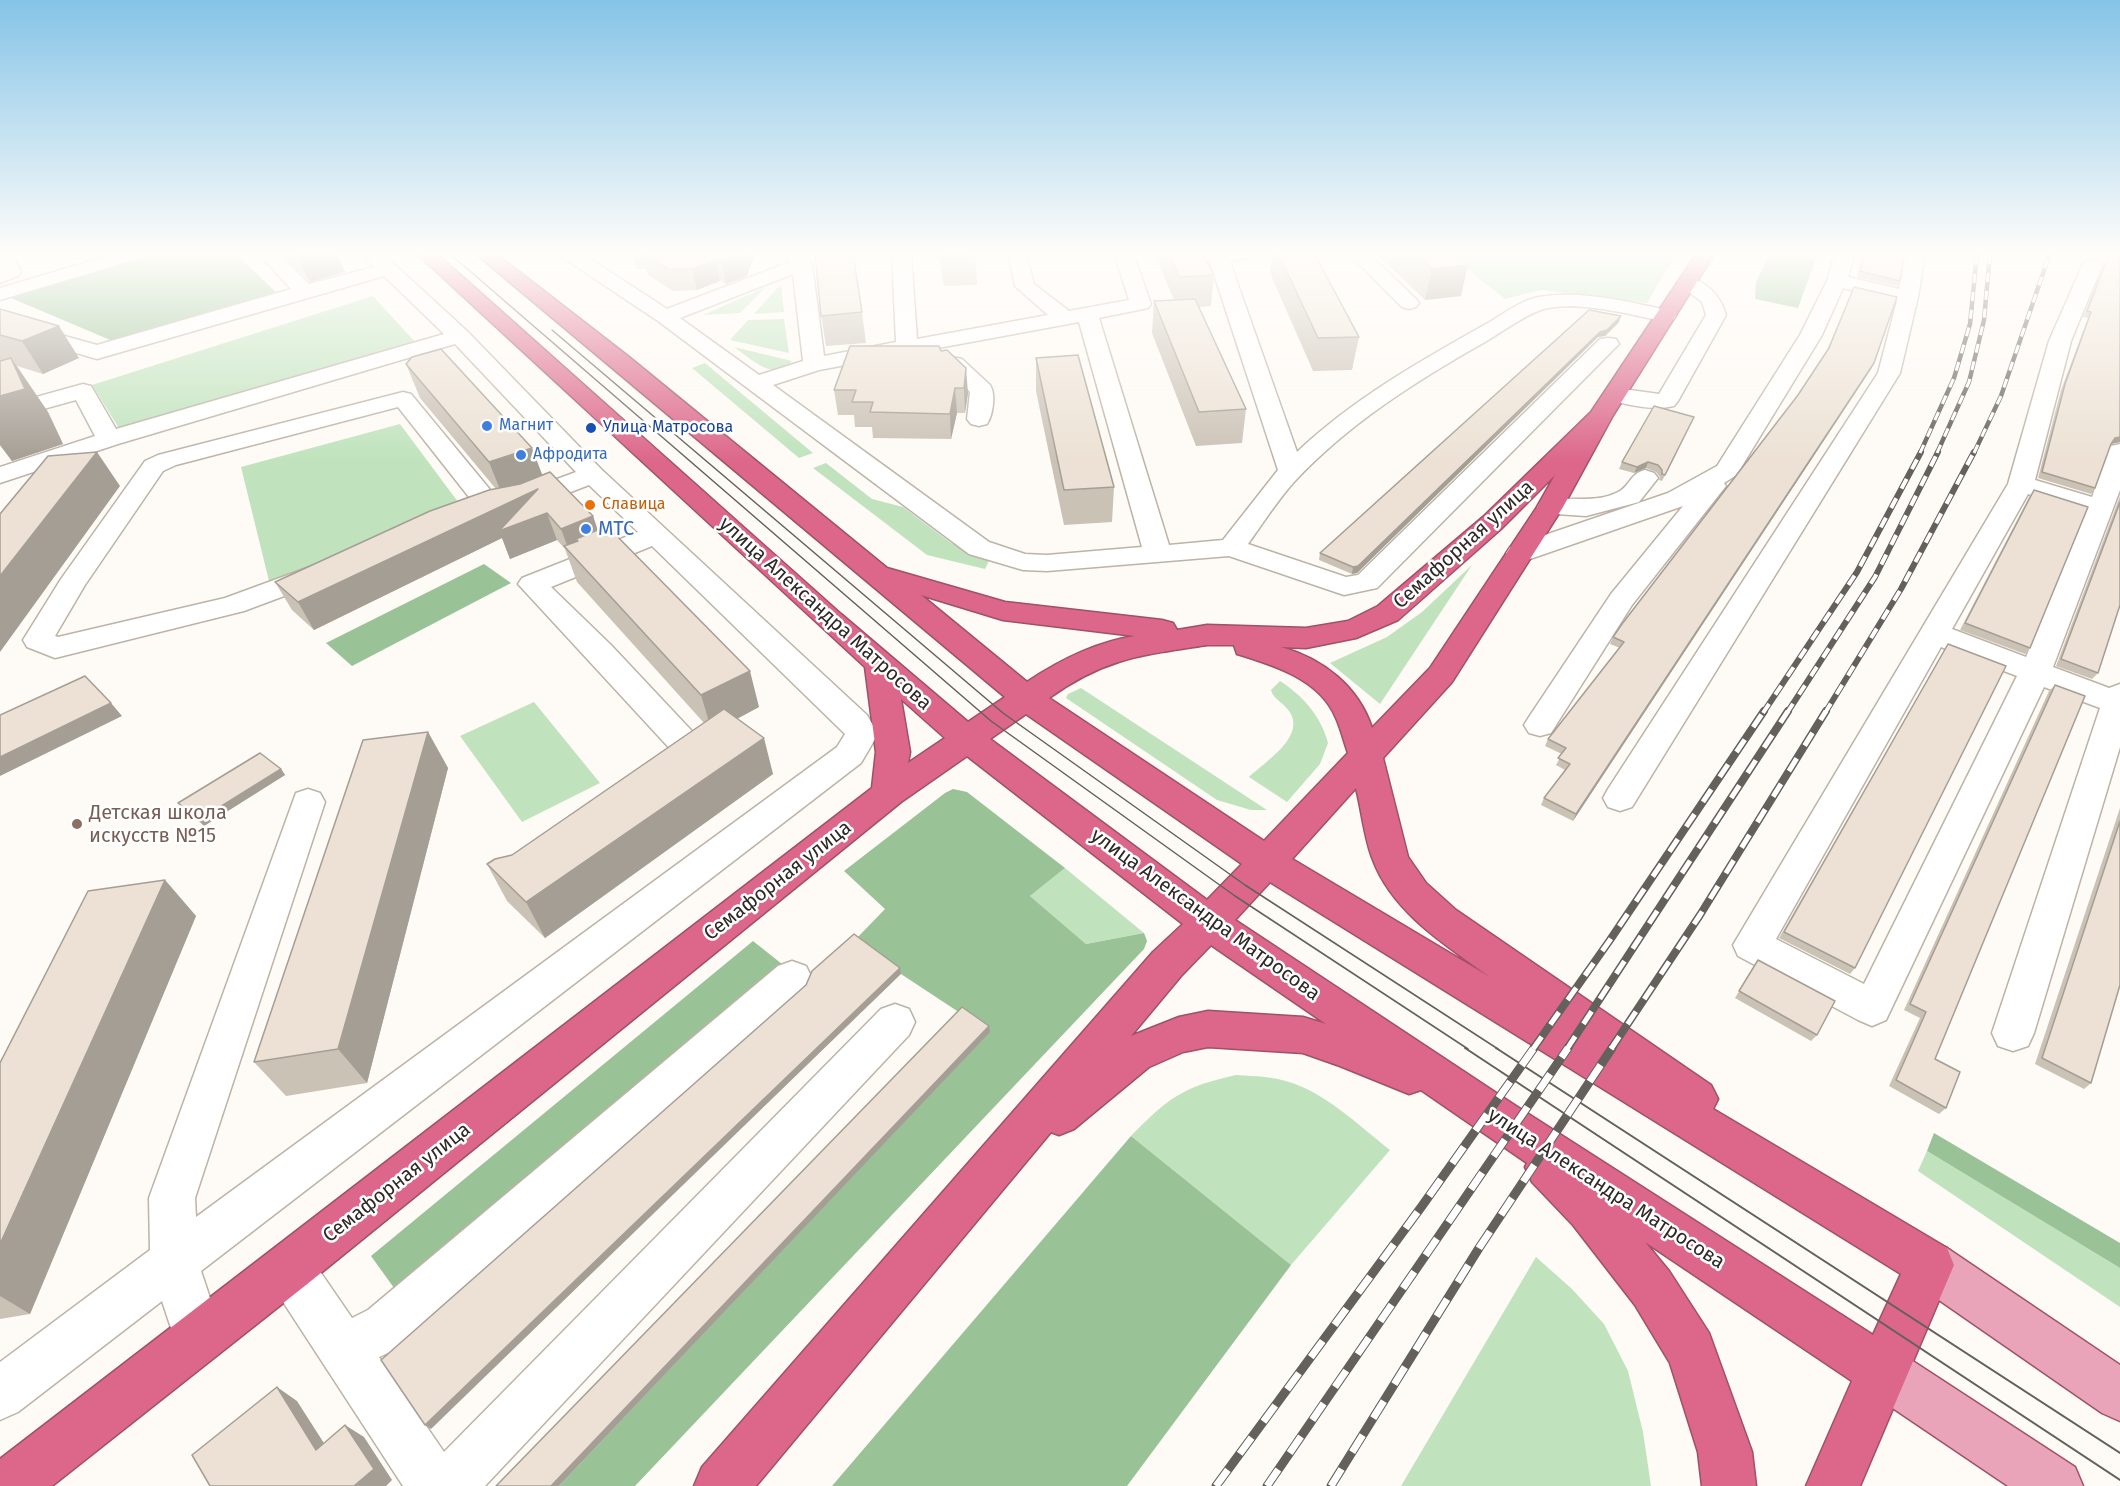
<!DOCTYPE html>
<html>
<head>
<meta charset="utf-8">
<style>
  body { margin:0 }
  canvas { display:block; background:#fefaf5 }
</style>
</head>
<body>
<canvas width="2120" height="1486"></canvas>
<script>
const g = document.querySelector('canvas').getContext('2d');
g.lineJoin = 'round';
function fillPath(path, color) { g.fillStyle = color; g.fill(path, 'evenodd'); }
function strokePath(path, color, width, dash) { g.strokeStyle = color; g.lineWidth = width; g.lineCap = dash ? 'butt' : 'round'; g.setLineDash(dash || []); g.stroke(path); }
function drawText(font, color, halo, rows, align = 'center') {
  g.font = font + ' "Fira Sans",sans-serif'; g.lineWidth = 5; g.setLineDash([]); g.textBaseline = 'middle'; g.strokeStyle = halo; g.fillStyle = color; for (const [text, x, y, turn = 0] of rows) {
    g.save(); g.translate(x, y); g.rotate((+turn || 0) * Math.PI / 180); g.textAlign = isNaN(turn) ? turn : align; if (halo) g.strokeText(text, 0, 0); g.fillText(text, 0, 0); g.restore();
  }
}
const green = new Path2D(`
  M1447,253h229l-29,50 -106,-13 -36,9z
  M781,284l3,28 -30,2z
  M766,287l-26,26 -37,2z
  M373,296l44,48 -297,86 -28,-45z
  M784,319l5,34 -59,-13 18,-20z
  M734,347l58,14c-16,23 -42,-3 -58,-14z
  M705,363l108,90 -14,5 -107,-90z
  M400,424l67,90 -198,67 -28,-114z
  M826,463l46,36 31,8 48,36 39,16 -5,10 -58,-14 -114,-87z
  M1472,565l-92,139 -50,-41 57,-26 35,-25z
  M1280,681c23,15 41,35 48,62l-8,21 -33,38 -38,-25c16,-15 58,-41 40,-66 -5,-8 -16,-12 -18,-21z
  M1081,688l186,122h-16l-34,-10 -151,-102 2,-4z
  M534,702l66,81 -78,39 -62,-86z
  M1065,868l79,65 -58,11 -56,-48z
  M1236,1075c22,1 44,2 64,11 33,14 62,42 90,64l-99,115 -160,-129c38,-39 52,-49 105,-61z
  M1927,1151l193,117v39l-202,-136z
  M1536,1257l36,32 32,35 24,47 15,61 8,54h-250z`);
const forest = new Path2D(`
  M156,253h79l43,41 -163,48 -104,-44z
  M1770,253h48l-20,55 -43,-9 1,-16z
  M484,564l27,19 -159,83 -26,-23z
  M953,789l14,3 98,76 -35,28 56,48 58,-11 3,8 -3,8 -509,537h-76l430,-454 -88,-58 -46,-34 30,-31 -41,-38 101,-78z
  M753,941l34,27 -385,331 -31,-43z
  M1934,1133l186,110v25l-193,-117z
  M1131,1136l160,129 -164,221h-295z`);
const minor = new Path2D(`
  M0,253h14l-1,3 8,16 -3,4 -18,7z
  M118,253h29l-3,4 -144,43v-12z
  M258,253h19l32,31 65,-17 -13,-14h21l85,78 135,139 265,245 11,19 -17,29 -660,508 22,66 -7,18 -18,7 -18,-7 -18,-54 -144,111 -18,8v-58l150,-112 -1,-52 147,-405 12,-4 12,4 5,9 -130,396 1,19 641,-470 8,-13 -193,-188 -101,41 60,58 94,100 5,8c-10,17 -31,28 -50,23l-5,-9 5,-9 12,-7 -154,-167 4,-6 116,-46 -49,-47 -60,23 -9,2 -9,-2 -4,-6 4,-6 65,-24 -121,-128 -337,100 -118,39v-16l95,-31 -19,-36 -76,21v-14l83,-23 8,2 25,43 328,-95 -60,-58 -287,83 -97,-28v-13l97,27 194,-56z
  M560,253h21l86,56 123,-47 -7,-9h19l10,11 12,92 72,-14 -4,-89h19l6,86 131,-24 -33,-29 -7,-33h18l8,31 35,27 60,-11 -15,-47h19l18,51 -3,4 -49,10 70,227 54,-5 55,-70 -69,-211 3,-4 9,-2h31l-3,4 -19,5 67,190c56,-53 123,-91 189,-128 16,-9 35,-24 53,-27 42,-7 86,4 127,13l7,2 3,4 -3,4 -7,2c-32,-7 -90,-22 -122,-13 -16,4 -44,24 -59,33 -69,39 -137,82 -191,140 -17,19 -31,41 -46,62l98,33 12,-2 242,-236 8,-1 8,1 3,5 -242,244 -33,7 -115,-39 -182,15 -24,-1 -54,-16 -311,-233 -96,-64zM793,274l10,87 -44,14 -79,-57zM1079,322l63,225 -95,8 -22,-1 -36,-12 -216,-157 46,-15z
  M1348,253h20l48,46 3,4 -3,4 -7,2 -7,-2z
  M1835,253h20l-7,24 51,12 7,-36h19l-7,44 -18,76 -268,434 -12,4 -12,-4 -5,-9 5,-9 270,-416 19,-72 -54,-13 -21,47 -83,136 -4,5 -11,7 2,3 -4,5 -90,114 -81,128 -11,3 -11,-3 -5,-8 5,-8 82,-123 72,-88 -153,53 -10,2 -10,-2 -4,-6 4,-6 158,-54 49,-27 83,-131 27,-54z
  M2092,260l7,2 3,4 -31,75 -36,139 57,17 16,-46 3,-5 9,-2v46l-67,177 56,21 11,-4v63l-86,286 -6,13 -15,5 -15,-5 -6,-13 108,-325 -56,-21 -158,333 -14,6 -14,-6 -120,-64 -5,-11 275,-461 41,-143 33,-75 3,-4zM2028,494l58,18 -60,145 -74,-28zM1941,647l76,29 -153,308 -88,-45z
  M1687,277c21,5 33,18 39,38l-48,86 -4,5c-21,5 -45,-1 -66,-6l-4,-5 4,-5 8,-2 43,6 47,-79 -4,-13 -25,-19 3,-4z
  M926,352l36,7 28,26c6,9 3,30 -3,39l-8,2 -8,-2 -4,-5 3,-27 -23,-23 -29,-5 -3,-5 3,-5z
  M403,392l8,2 90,109 4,6 -4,6 -257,96 -189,47 -28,-11 -4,-7 38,-61 84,-118 13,-6zM398,407l78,99 -251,92 -167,39 -3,-1 30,-51 78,-114 13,-6z
  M1645,470l9,3 4,5 -19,24 -53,14 -45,-3 -4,-6 4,-6c25,-6 55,4 79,-10 11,-7 10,-17 25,-21z
  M792,961l14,5 6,12 -6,12 -402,356 -25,11 65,95 437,-443 14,-5 14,5 6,13 -6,13 -424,451h-82l-131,-201 -7,-17 7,-17 17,-7 17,7 46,67 16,-8 410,-344z`);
const major = new Path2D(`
  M1930,1241l17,7 173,117v56l-18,-8 -189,-131 -7,-17 7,-17z
  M1884,1347l18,7 173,113 8,19h-75l-142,-96 -7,-18 7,-18z`);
const highway = new Path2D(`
  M416,253h20l405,361 127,108 37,-25 -530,-444h20l134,104 258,211 118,34 157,18 11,3 4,7 30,-5 99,3 42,-7 30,-15 105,-89 108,-105 106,-159h18l-103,164 -49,90 -111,175 -69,76 25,99 18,26 30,27 255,175 7,14 -5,10 234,139 7,17 -94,221h-54l46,-105 -207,-139 24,29 40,62 43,119 4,34h-54l-4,-34 -28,-89 -35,-58 -62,-80 -41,-43 -7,-15 2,-4 -106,-73 -12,4 -69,-28 -37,-13 -95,-6 -25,5 -34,15 -75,62 -15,6 -8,-3 -295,354h-62l8,-19 451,-515 30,-28 -216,-168 -66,46 -595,483 -254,201h-52v-27l872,-671 4,-36 -11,-85zM1555,475l-18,32 -107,161 -58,60c-14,-42 -49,-69 -91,-81l25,1 50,-10 42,-18 103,-91zM921,595l82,25 132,16c-39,6 -75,24 -108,46zM1207,645h27l3,9c36,11 83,25 99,64 5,11 8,24 12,35l-84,88 -215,-143c56,-40 92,-43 158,-53zM901,699l44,39 -37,25 2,-11zM1026,714l216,150 -35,36 -217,-161zM1356,788c6,23 8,50 17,72 20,53 74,86 117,117l-198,-118zM1270,882l631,392 -28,61 -357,-229 -281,-186zM1211,945l115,79 -23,-7 -95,-6 -29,6 -48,19 50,-60z`);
const tramFar1 = new Path2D(`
  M449,253l542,468 244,175 233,153
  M552,330l451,383 242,172 253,164`);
const tram = new Path2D(`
  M1465,1048l655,432
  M1496,1048l624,405`);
const railFar3 = new Path2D(`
  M1920,453l34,-75 16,-54 7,-71
  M1937,453l32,-71 15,-62 6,-67
  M1974,453l27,-57 49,-143`);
const railFar2 = new Path2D(`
  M1763,713l94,-141 64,-120
  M1787,713l88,-136 63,-125
  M1825,713l76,-124 73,-137`);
const railFar1 = new Path2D(`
  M1533,1049l77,-109 154,-229
  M1567,1049l221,-338
  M1611,1049l89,-134 126,-204`);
const rail = new Path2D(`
  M1216,1486l206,-280 112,-158
  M1267,1486l301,-438
  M1331,1486l148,-238 133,-200`);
const wall = new Path2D(`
  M279,253h57l9,19 -35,10z
  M633,253h122l-8,23 -21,8 -6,-3 -23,9 -24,1 -25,-16 -2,-6h-9z
  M938,253h37l2,32 -33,1z
  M1154,253h49l11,22 -3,31 -12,1 47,102 -4,34 -46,3 -44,-113 2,-32 20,-1z
  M1272,253h42l45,84 -7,33 -39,1 -43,-98z
  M1376,253h78l7,43 -36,4z
  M1863,253h42l-5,28 -3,5 -40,-9z
  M2111,253h9v189l-10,2 -15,44 -4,6 -53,-16 23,-88 27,-72 -5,-1 21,-52z
  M1854,287l20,76 -3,6 -298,452 -32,-16 3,-7 21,-28 -9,-5 6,-11 -17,-8 3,-7 72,-91 -10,-4 3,-7 185,-242 29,-45z
  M0,309l79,49 -36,16 -26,-8 31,46 15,32 -51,17 -12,-16z
  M1589,310l30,12 -14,14 -7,1 -241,236 -5,1 -33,-14 1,-7z
  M862,312l4,31 -40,3 -5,-30z
  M941,351l27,42 -3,20h-8l-6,26 -78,-1 -1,-11h-17l-1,-12h-16l-4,-25z
  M1036,358l78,129 -2,35 -48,3 -28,-134z
  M406,364l187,152 5,14 161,177 -22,12 36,55 -228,164 -38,-37 -20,-37 25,-9 192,-132 -127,-141 -12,-33 -8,-9 -47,19 -8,-21 -188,92 -22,-20 -17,-28 221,-93 -76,-91z
  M1694,417l-32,64 -3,-1 1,-3 -4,-5 -10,-4 -12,5 -15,-4 3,-7z
  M2034,490l-4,158 -5,6 -65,-24 69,-133z
  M2120,496v109l-22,68 -6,6 -36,-13z
  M1948,644l-93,324 -5,6 -71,-36z
  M2055,685l-120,374 11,49 -7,6 -50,-28 31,-68 -16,-8 145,-319z
  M428,732l20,36 -81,315 -81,13 -32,-34z
  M281,769l4,6 -81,51 -20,-17 -6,-6z
  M2120,808v177l-29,98 -7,6 -49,-25z
  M165,880l31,36 -166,398 -30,5v-256z
  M1758,960l59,75 -6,6 -76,-43z`);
const shadedWall = new Path2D(`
  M296,253h40l9,19 -35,10z
  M743,253h12l-8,23 -21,8 -4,-22z
  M716,260l4,21 -23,9 -5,-21z
  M1468,265l-7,31 -36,4 7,-31z
  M1621,316l-2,6 -14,14 -7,1 -241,236 -5,1 1,-7 247,-235z
  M59,326l20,32 -36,16 -21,-33z
  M11,358l37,54 15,32 -51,17 -12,-16v-49z
  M1874,363l-3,6 -298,452 3,-7z
  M966,368l2,25 -3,20 -1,-25z
  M955,388l2,25 -6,26 -1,-25z
  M2120,437v5l-9,2 4,-6z
  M532,448l13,34 -42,15 -14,-35z
  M97,452l23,34 -120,166v-76z
  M1648,462l-2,6 -12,5 3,-6z
  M538,489l19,51 -47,19 -8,-21 -188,92 -16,-28z
  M593,516l9,28 -24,-3 -2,-2 4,13 -10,1 -9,-24z
  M750,671l9,36 -47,25 -11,-37z
  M111,703l11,13 -122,60v-19z
  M428,732l20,36 -81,315 -29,-34z
  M764,738l9,36 -228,164 -19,-36z
  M281,769l4,6 -81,51 -5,-6z
  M165,880l31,36 -166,398 -30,-18v-52z
  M900,968l1,6 -470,455 -6,-4z
  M989,1026l1,6 -431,454h-8z
  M277,1387l20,14 39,61 -20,-12z
  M345,1425l19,12 28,43 -6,6h-32z`);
const building = new Path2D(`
  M643,253h100l-1,2 -20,7 -6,-2 -24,9h-24l-26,-15z
  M815,253h38l9,59 -41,4z
  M941,253h34l1,1 -34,2z
  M1169,253h34l11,22 -35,2z
  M1278,253h36l45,84 -41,1z
  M1414,253h40l14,12 -36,4z
  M1864,253h41l-5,28 -40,-10z
  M2111,253h9v184l-5,1 -4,6 -16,44 -53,-16 23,-88 26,-72 -4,-1 20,-51z
  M1854,287l43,10 -23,66 -298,451 -32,-16 26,-34 -12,-6 8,-10 -18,-9 76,-97 -11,-5 9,-13 176,-229 31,-47z
  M1195,299l51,110 -47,3 -45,-111z
  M0,309l59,17 -37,15 -22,-6z
  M1589,310l32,6 -14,14 -7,2 -242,234 -5,1 -33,-14z
  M850,346h89l2,5 6,-1 19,18 -2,20h-9l-5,26 -80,-2 3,-10h-21l4,-12h-22z
  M441,349l91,99 -43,14 -83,-98 6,-7z
  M1078,355l36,132 -50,3 -28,-132z
  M11,358l14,31 -25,7v-35z
  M1654,406l40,11 -29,58 -3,-1v-4l-4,-5 -10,-3 -11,5 -15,-5z
  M97,452l-97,124v-62l48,-58z
  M550,472l43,44 -32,13 -14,-16 -48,18 39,-42 -240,113 -23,-20 155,-71 59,-21 31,-6z
  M2034,490l54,17 -58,141 -65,-25z
  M2120,502v103l-22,68 -37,-14z
  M607,526l143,145 -49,24 -137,-149 14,-5 -2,-2z
  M1948,644l58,22 -151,302 -71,-36z
  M85,676l26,27 -111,54v-42z
  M2055,685l30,11 -150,363 25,13 -14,36 -50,-28 30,-68 -16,-8z
  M724,709l40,29 -238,164 -39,-38 8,-5 17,-4z
  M428,732l-90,317 -84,13 109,-322z
  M260,753l21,16 -82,51 -21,-17z
  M2120,821v164l-29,98 -49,-25z
  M165,880l-165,364v-181l88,-172z
  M854,934l46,34 -475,457 -44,-65 425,-375 6,-14z
  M1758,960l77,41 -18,34 -78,-44z
  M962,1007l27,19 -438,460h-55z
  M277,1387l39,63 29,-25 29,44 -20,17h-144l-18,-31z`);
const markers = [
  [487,426,6,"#3f7fe0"],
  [591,428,6,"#1a4fb4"],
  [521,455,6,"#3f7fe0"],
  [590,505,6,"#e8710a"],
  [586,529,6,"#3f7fe0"],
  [77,824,6,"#8d6e63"]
];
const farShopnames = [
  ["Магнит",499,426],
  ["Афродита",533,455]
];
const farTransitnames = [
  ["Улица Матросова",603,428]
];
const farFoodnames = [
  ["Славица",602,505]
];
const shopNames = [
  ["МТС",598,529]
];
const streetNames = [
  ["Семафорная улица",1464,545,-42],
  ["улица Александра Матросова",825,614,42],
  ["Семафорная улица",778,881,-38],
  ["улица Александра Матросова",1205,915,36],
  ["Семафорная улица",397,1183,-38],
  ["улица Александра Матросова",1606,1189,33]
];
const educationNames = [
  ["Детская школа",89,813],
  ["искусств №15",89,836]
];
fillPath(green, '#c0e3bd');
fillPath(forest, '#99c296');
strokePath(minor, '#bdb3a7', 3);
strokePath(major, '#9f5167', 3);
strokePath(highway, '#9f5167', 3);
fillPath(minor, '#fff');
fillPath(major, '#eaa4b9');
fillPath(highway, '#dc678b');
strokePath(tramFar1, '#64605b', 1.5);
strokePath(tram, '#64605b', 2);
strokePath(railFar3, '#64605b', 4.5);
strokePath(railFar2, '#64605b', 6);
strokePath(railFar1, '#64605b', 8);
strokePath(rail, '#64605b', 9);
strokePath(railFar3, '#fff', 3, [9]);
strokePath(railFar2, '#fff', 4, [11]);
strokePath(railFar1, '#fff', 5, [15]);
strokePath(rail, '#fff', 7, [20]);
fillPath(wall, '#cbc2b6');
fillPath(shadedWall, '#a59e94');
fillPath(building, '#ece1d4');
strokePath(building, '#a59e94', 1.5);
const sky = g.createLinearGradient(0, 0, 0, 461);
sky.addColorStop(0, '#85c4e7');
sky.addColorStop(0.55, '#fffdfa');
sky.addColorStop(1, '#fffdfa00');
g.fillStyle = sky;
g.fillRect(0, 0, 2120, 461);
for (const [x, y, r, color] of markers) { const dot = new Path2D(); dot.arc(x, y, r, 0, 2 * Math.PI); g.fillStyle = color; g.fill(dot); strokePath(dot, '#fff', 2); }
drawText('16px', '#366cbe', '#fff', farShopnames, 'left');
drawText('16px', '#164399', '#fff', farTransitnames, 'left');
drawText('16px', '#c56008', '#fff', farFoodnames, 'left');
drawText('20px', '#366cbe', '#fff', shopNames, 'left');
drawText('20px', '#2d2924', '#fff', streetNames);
drawText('20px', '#785e54', '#fff', educationNames, 'left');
</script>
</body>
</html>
